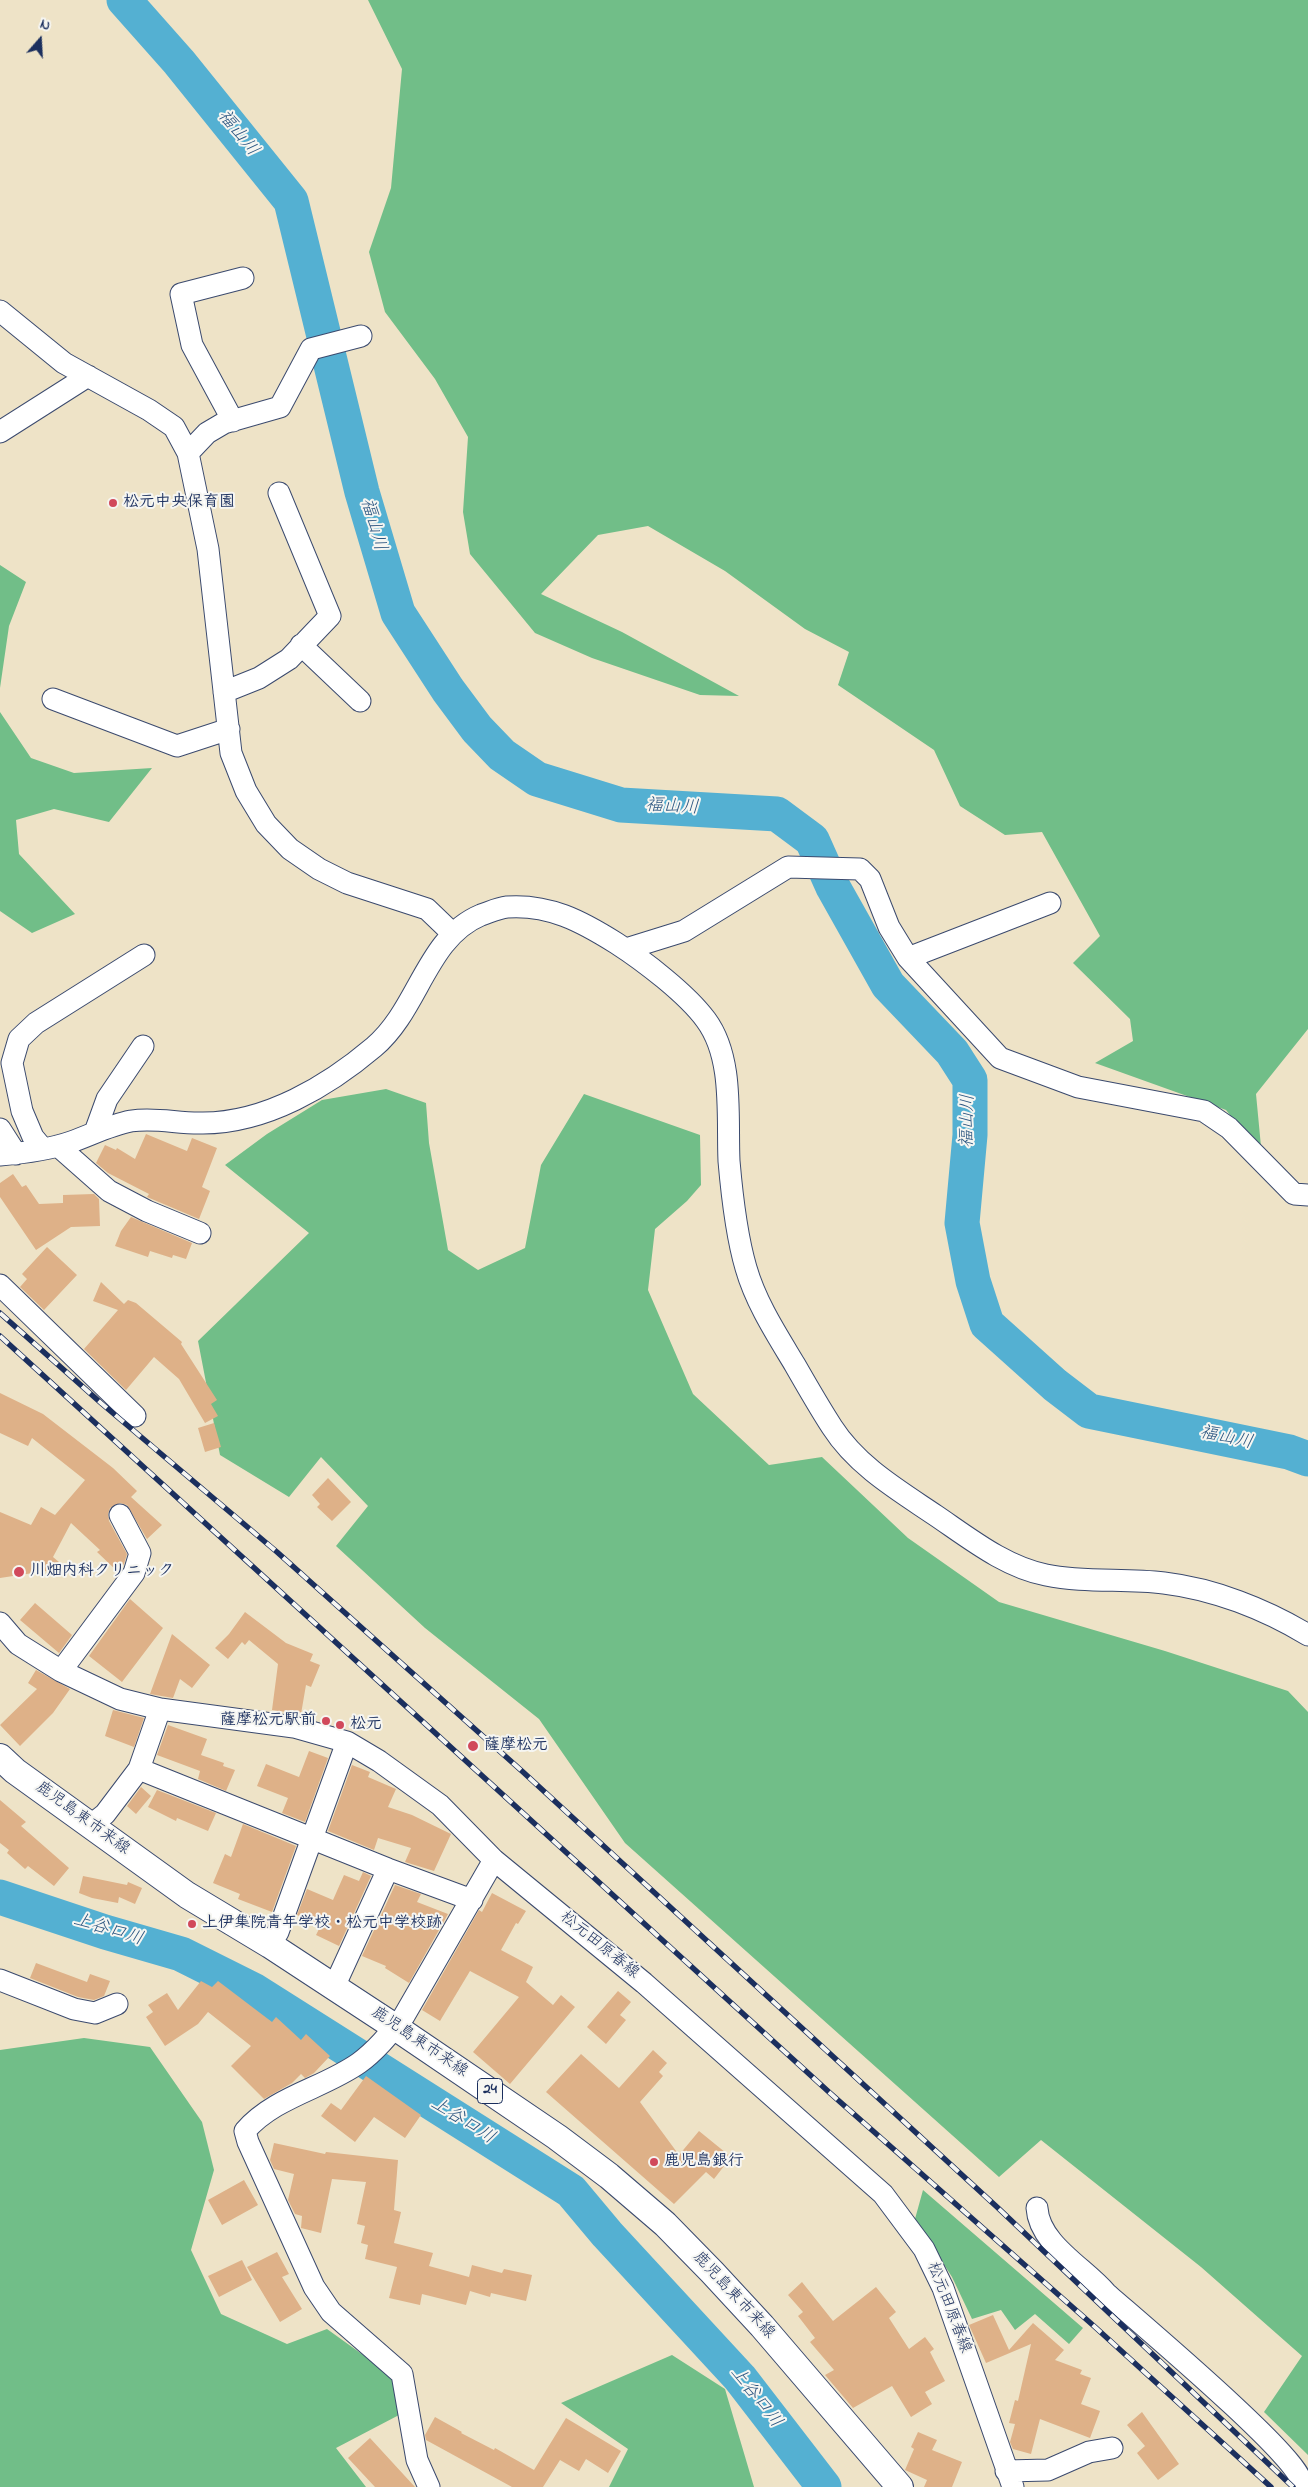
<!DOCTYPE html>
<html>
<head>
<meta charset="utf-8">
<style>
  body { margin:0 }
  #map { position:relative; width:1308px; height:2487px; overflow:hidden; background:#eee3c7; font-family:"Indie Flower",sans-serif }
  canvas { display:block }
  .north { position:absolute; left:15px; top:15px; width:50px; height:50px; -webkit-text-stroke:4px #f6f6f2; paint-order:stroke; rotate:19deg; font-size:14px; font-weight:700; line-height:20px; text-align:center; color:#1b2f5e }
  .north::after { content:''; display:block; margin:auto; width:18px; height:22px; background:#1b2f5e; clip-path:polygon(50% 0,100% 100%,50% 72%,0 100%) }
</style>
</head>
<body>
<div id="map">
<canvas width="1308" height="2487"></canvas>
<div class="north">N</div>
</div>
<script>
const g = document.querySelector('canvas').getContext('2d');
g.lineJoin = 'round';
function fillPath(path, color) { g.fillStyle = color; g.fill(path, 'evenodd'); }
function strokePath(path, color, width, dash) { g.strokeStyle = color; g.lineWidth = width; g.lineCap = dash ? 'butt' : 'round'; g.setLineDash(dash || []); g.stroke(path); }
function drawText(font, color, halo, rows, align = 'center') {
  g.font = font + ' "Indie Flower","Klee One",sans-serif'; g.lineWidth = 4; g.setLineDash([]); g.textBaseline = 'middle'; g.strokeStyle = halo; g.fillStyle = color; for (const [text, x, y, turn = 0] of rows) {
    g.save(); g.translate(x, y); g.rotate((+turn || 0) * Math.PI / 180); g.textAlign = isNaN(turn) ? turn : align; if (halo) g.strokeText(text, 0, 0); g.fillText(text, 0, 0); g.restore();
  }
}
const forest = new Path2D(`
  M368,0h940v1029l-52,65 6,63 -36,-47 -131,-47 38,-22 -3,-22 -57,-56 27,-27 -58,-104 -37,3 -45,-29 -26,-56 -96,-65 11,-33 -44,-23 -80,-58 -77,-45 -50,9 -57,59 81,38 117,64 -39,-1 -108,-37 -57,-25 -65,-79 -7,-42 5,-75 -33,-58 -50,-67 -16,-60 22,-64 11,-119z
  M0,565l26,17 -17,44 -9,62z
  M0,712l31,46 43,15 78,-5 -43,54 -55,-13 -38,11 3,34 56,60 -43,19 -32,-22z
  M386,1089l40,14 3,40 19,107 30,20 47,-22 16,-83 43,-71 116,41 1,50 -14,16 -32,28 -7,61 45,104 76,71 53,-8 86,81 91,64 166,49 123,40 20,21v743l-44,-43 38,-56 -101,-89 -160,-127 -42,37 -374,-334 -86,-124 -114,-91 -89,-82 32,-40 -47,-49 -32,40 -69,-42 -22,-114 111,-108 -84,-68 42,-31 55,-34z
  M84,2038l66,9 52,75 12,48 -23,80 30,64 66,30 40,-15 82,59 -10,27 -63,33 30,39h-366v-437z
  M923,2190l160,138 -14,16 -34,-30 -20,16 -14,-20 -29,9 -20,-42 -37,-58z
  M672,2355l53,34 29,98h-145l19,-38 -67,-46z`);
const river = new Path2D(`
  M124,0l55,62 112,139 71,291 36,121 50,77 29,39 25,26 35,24 84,26 156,9 35,26 21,47 55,98 64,67 18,28v55l-8,88 11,58 14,43 68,61 34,26 200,41 19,7
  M0,1897l105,35 76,22 74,37 316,200 36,43 133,144 84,109`);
const building = new Path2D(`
  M146,1134l41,17 5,-13 25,10 -15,39 8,4 -11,28 -52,-22 2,-3 -41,-21 -12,-10 9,-18 11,5 1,-2 18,11z
  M13,1174l9,13 4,-2 13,19 24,-1v-8l31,-1 5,5 1,27 -29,1 -35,23 -36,-53v-14z
  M131,1217l61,26 -6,16 -13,-4 -1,3 -22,-7 -2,6 -33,-11 6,-15z
  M47,1247l30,28 -33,35 -24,-23 7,-8 -5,-5z
  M101,1282l23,22 4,-4 8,3 46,39 -1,2 36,56 -6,4 7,12 -13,7 -26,-44 -25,-22 -28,33 -42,-41 34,-39 -25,-9z
  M0,1393l43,21 70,54 24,23 -6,6 31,28 -15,14 -20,-34 -7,-2 -10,5 -2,6 1,7 18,33 -3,10 -7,7 -20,-19 3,-2 -29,-27 -18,34 13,11 -66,10v-66l31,13 10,-18 14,8 30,-35 -53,-42 -4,8 -28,-13z
  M214,1423l7,24 -16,5 -7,-24z
  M328,1478l23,24 -19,19 -15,-14 3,-3 -8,-9z
  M130,1599l33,29 -41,54 -33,-26z
  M35,1603l37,32 -13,18 -39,-33z
  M245,1612l41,31 27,11 -3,7 10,4 -9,22 -5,-2 -5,29 -29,-4 6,-46 -29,-24 -4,5 -3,-3 -14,17 -13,-11 14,-14z
  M172,1634l38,31 -18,23 -12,-9 -7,19 -23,-4z
  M36,1670l34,19 -17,24 -33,33 -20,-21 37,-36 -9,-6z
  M113,1710l31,8 -10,29 -29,-11z
  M168,1725l39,14 -6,16 23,8 -1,3 12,4 -9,21 -28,-12 2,-8 -43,-16z
  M309,1751l19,7 -23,64 -23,-9 6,-15 -31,-12 9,-22 33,13z
  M352,1765l18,7 -2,5 28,12 -8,18 24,8 39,19 -17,37 -29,-9 6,-14 -33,-10 -4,12 -46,-19z
  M141,1787l10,9 -15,18 -9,-8z
  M157,1790l59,23 -8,18 -31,-13 -1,3 -28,-14z
  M0,1800l26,22 -5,4 48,42 -15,18 -26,-20 -3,3 -18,-16 2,-3 -9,-7z
  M243,1824l53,22 -24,66 -34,-13 2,-5 -27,-11 12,-29 6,3z
  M363,1872l8,4 -32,70 -23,-11 5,-10 -24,-10 10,-26 26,11 11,-25 15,6z
  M83,1876l44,9 1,-3 14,6 -7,16 -16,-7 -1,6 -26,-5 -13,-5z
  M395,1885l26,9 -4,8 31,12 -39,69 -24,-15 1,-2 -24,-10z
  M492,1893l34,18 -8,13 -2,-1 -15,27 32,17 -7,15 27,23 8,-10 14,12 -65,77 -37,-32 46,-55 -49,-26 -30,50 -18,-11 57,-100 3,2z
  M36,1963l51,19 3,-8 20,7 -6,15 -10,4 -16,-3 -48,-19z
  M201,1981l11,6 6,-6 54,41 4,-5 25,23 5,-6 24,22 -16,17 -9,5 -4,-4 -9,9 -28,16 -33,-33 20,-20 -43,-34 -10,12 -33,22 -19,-29 7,-5 -5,-7 19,-12 11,17z
  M618,1991l13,11 -11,13 6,5 -20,24 -19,-17z
  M653,2050l14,13 -8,9 4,4 -23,26 39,53 20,-24 32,26 -17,22 -8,-7 -32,32 -128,-112 35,-38 38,34z
  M366,2076l55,39 -16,23 -31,-21 -19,25 -34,-26 10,-13 10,7z
  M274,2143l51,11 1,-2 72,8 -4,50 7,2 -7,31 39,10 -4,13 40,11 3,-12 30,8 2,-4 28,6 -6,26 -35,-8 -1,4 -20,-6 -4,14 -44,-11 -2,11 -31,-7 8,-31 -32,-8 3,-14 -7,-2 4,-17 -8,-2 9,-42 -34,-3 -11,54 -20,-5 1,-12 -7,-2 -7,-14 6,-26 -20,-5 -4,-9z
  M244,2180l14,25 -36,20 -14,-25z
  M277,2252l12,22 -7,3 20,32 -22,13 -33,-55z
  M242,2260l10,20 -33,17 -11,-21z
  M802,2282l31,39 43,-34 20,25 -7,6 20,31 16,-12 9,12 -4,3 15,29 -20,11 7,12 -21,13 -19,-31 -39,22 -28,-33 9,-5 -24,-28 5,-4 -17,-22 5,-4 -15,-17z
  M993,2315l16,35 24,-27 31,27 -9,10 27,10 -2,4 11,4 -10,26 19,7 -10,27 -50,-19 -9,35 -18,-5 -3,-7 5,-18 -6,-1 6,-23 3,1 13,-57 -45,19 -17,-38z
  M1142,2412l37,52 -21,16 -21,-27 8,-7 -18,-21z
  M435,2417l27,15 -1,1 33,17 1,-2 39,22 32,-52 55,33 -13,22 -22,-14 -7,12 -19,-11 -17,27h-31l-86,-47 -1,-5z
  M918,2432l19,8 -5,10 30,12 -10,25h-28l3,-7 -22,-10 9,-21 -3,-2z
  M370,2438l45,49h-40l-27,-29z`);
const minor = new Path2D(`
  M0,311l64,52 85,47 25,17 14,26 20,96 23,204 15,38 20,33 24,25 29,20 28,14 80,26 25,24
  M233,421l-41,-76 -11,-51 62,-16
  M0,432l88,-56
  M188,453l19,-20 17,-10 56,-16 31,-58 50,-13
  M301,645l59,56
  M224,692l35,-14 30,-19 41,-43 -51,-123
  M53,699l124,47 52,-17
  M626,949l58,-18 104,-64 72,2 10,10 19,48 19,31 92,100 78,29 126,24 25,17 65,66 14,1
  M908,958l142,-55
  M0,1129l16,25
  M95,1132l12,-33 36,-53
  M58,1146l51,45 38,20 53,22
  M43,1149l-10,-12 -11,-26 -10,-48 7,-24 17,-16 108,-68
  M0,1155c24,-2 48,-5 71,-13 20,-7 39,-17 60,-21 25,-4 48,3 72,2 63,0 125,-37 171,-76 45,-38 52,-109 107,-132 9,-3 17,-7 26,-8 42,-3 74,14 109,36 28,18 71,51 90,77 28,38 21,96 23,141 3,35 7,73 17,107 10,35 31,67 49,97 12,21 24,42 37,62 25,39 66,63 103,88 34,23 70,52 111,60 39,8 79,3 118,8 50,6 101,26 144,52
  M0,1285l135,131
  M0,1623l18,21 43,27 59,28 40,10 134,18 53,15 32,19 61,44 54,55 150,123 239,211 41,55 19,39 70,199
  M61,1671l73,-98 6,-20 -20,-38
  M139,1769l249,100 84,31
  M91,1825l14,-11 34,-45 21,-60
  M270,1945l8,-13 69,-190
  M0,1980l74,29 21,4 22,-9
  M334,1987l54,-118
  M1037,2208c2,36 48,60 69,85 27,24 196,166 195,189
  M1006,2471l42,-1 41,-18 23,-4
  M429,2487l-12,-27 -15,-86 -71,-62 -17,-25 -66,-145 -3,-11c29,-34 79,-43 114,-68 18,-13 32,-31 45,-47l90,-156`);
const major = new Path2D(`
  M0,1757l15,14 172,124 83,50 125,82 162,110 52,39 56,48 47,48 50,54 138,161`);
const rail = new Path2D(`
  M0,1313l101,90 176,149 246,220 474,435 296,280
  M0,1336l830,757 265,234 176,160`);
const markers = [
  [113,503,5,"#d1495b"],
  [19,1572,6,"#d1495b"],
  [326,1721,5,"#d1495b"],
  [340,1725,5,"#d1495b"],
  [473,1746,6,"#d1495b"],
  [192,1924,5,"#d1495b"],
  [654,2162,5,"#d1495b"]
];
const shields = [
  [490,2091,25]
];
const shieldNames = [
  ["24",490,2091]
];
const poiNames = [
  ["松元中央保育園",123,503],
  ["川畑内科クリニック",30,1572],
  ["薩摩松元駅前",316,1721,"right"],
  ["松元",350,1725],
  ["薩摩松元",484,1746],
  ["上伊集院青年学校・松元中学校跡",202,1924],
  ["鹿児島銀行",664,2162]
];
const streetNames = [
  ["鹿児島東市来線",82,1819,36],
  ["松元田原春線",599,1946,39],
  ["鹿児島東市来線",419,2043,34],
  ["鹿児島東市来線",733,2296,47],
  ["松元田原春線",948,2308,69]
];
const waterNames = [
  ["福山川",237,134,51],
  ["福山川",372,525,74],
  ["福山川",672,808,3],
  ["福山川",969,1121,-89],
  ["福山川",1226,1439,12],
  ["上谷口川",108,1931,17],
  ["上谷口川",462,2122,32],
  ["上谷口川",755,2398,52]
];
fillPath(forest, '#71be88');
strokePath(river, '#54b0d2', 35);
fillPath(building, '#deb188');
strokePath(minor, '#3b4a6e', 23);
strokePath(major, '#3b4a6e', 28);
strokePath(minor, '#fff', 21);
strokePath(major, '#fff', 26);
strokePath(rail, '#1b2f5e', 5.5);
strokePath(rail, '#f6f6f2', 4, [11]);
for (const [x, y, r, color] of markers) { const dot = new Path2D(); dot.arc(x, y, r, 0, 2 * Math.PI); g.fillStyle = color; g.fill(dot); strokePath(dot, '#f6f6f2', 2); }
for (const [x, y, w] of shields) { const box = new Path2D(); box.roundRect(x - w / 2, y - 12.5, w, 25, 4); g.fillStyle = '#f6f6f2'; g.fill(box); strokePath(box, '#1b2f5e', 1); }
drawText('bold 15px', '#1b2f5e', null, shieldNames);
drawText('bold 16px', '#1b2f5e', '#f6f6f2', poiNames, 'left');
drawText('16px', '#1b2f5e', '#f6f6f2', streetNames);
drawText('italic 18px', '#2c5681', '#f6f6f2', waterNames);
</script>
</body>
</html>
